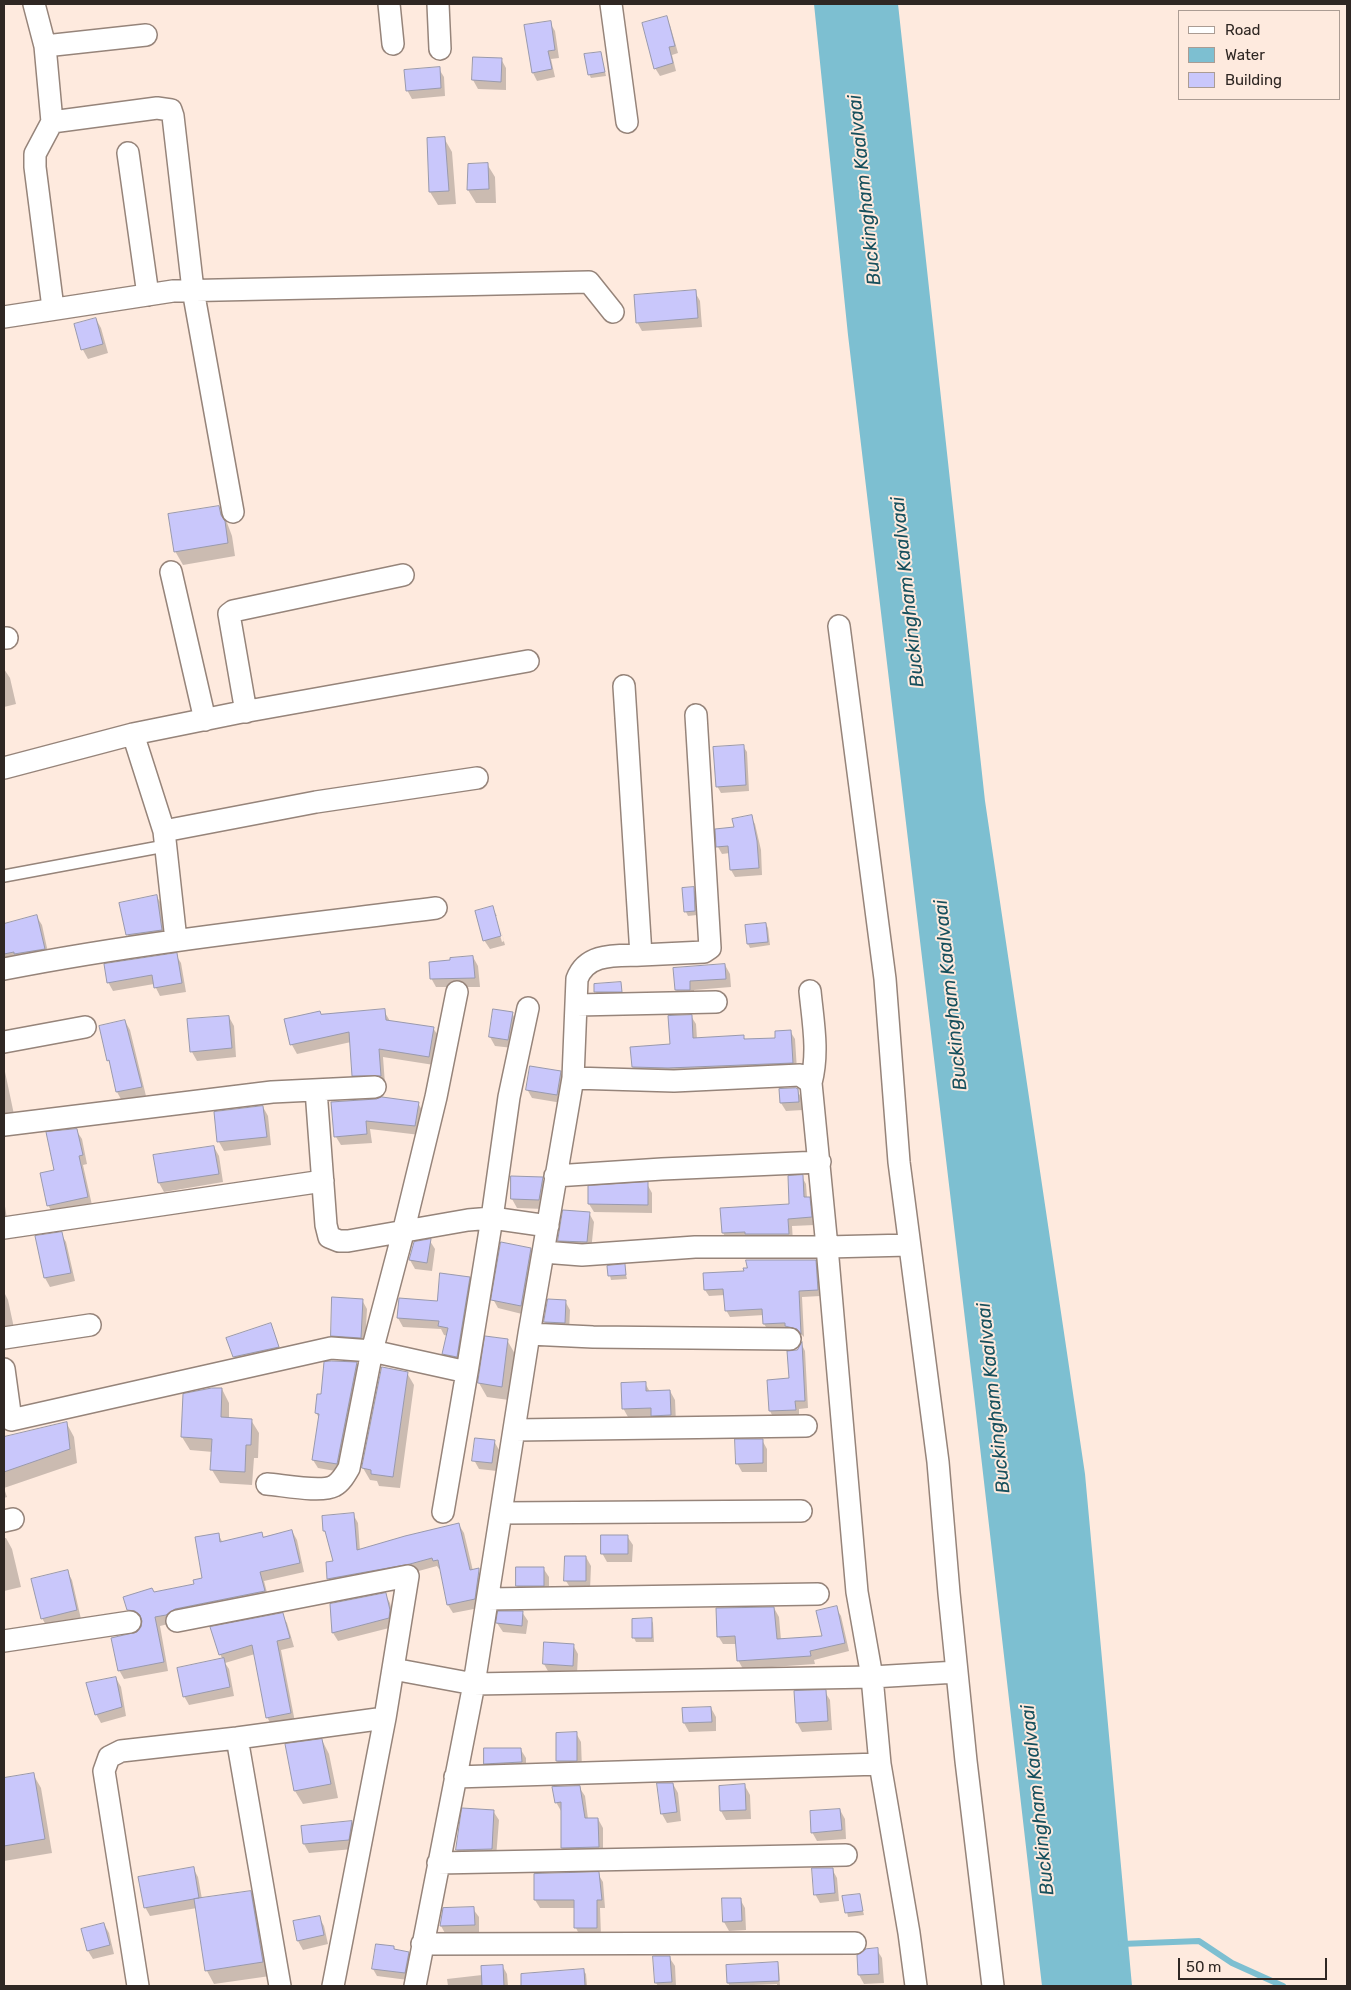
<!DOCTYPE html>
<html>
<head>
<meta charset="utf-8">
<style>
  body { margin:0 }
  #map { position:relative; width:1351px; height:1990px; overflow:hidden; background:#feeade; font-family:Rubik,sans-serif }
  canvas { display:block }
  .frame { position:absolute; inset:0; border:5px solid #2f2723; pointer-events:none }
  .legend { position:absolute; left:1178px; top:10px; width:162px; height:90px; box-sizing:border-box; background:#feeade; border:1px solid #ab9c93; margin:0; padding:6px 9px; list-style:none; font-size:15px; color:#2f2723 }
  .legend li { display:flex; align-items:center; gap:10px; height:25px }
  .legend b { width:25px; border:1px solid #ab9c93 }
  .scale { position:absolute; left:1178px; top:1958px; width:149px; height:22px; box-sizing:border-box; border:2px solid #2f2723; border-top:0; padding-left:6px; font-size:15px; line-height:18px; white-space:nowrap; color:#2f2723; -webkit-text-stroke:4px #feeade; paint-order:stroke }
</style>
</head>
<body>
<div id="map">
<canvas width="1351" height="1990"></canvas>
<div class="frame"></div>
<ul class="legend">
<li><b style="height:6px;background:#fff"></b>Road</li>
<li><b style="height:14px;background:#7dbfd1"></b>Water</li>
<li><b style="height:14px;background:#c9c7fb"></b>Building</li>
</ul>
<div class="scale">50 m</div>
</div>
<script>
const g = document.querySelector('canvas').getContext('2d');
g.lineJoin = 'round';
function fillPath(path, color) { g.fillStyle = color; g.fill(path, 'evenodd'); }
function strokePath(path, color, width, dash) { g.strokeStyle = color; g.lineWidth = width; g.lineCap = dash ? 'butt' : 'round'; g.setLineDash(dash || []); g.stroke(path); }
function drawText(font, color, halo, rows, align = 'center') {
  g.font = font + ' Rubik,sans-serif'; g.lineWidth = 4; g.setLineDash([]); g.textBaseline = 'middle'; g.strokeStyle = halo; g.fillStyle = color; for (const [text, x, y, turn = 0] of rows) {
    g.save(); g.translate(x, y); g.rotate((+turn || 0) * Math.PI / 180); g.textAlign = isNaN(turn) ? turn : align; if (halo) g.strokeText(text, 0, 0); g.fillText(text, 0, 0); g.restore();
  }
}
const water = new Path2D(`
  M814,4h84l87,797 100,673 47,512h-90l-68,-591 -126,-1060z`);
const shadow = new Path2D(`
  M666,18l4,7 8,28 -6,2 4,16 -16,5 -5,-8z
  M550,23l5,8 4,27 -8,1 4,18 -18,4 -4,-8 -7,-47z
  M601,53l5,23 -15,2 -2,-4z
  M501,59l5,9v22l-28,-1 -5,-9z
  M439,69l5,8 1,19 -33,3 -5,-9z
  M444,138l8,14 4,52 -18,1 -8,-13z
  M487,164l8,13 1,26h-20l-8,-13z
  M695,292l5,9 2,26 -60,4 -5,-9z
  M96,319l5,9 7,25 -20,6 -5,-9 -7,-25z
  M218,507l8,13 6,16 3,20 -52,9 -8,-14z
  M4,669l6,9 6,26 -12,3z
  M743,746l4,6 2,39 -28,2 -4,-7z
  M751,817l4,7 6,26 1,25 -27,2 -4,-7 -1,-17 -8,1 -4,-7 17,-18z
  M693,888l2,4 2,23 -9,1 -2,-4z
  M157,897l5,8 5,34 -34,5 -5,-9 -7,-31z
  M492,908l5,8h-3l8,26 2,-1 -7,-25 8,29 -15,4 -6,-9z
  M37,917l5,8 7,32 -45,7v-39z
  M766,924l2,4 2,17 -20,3 -2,-4z
  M176,955l5,8 5,29 -26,4 -6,-12 -41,7 -5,-9z
  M473,957l5,9 2,21h-44l-5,-9z
  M725,965l5,9 1,13 -37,3 1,9h-14l-5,-9 -1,-21z
  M620,983l3,12 -25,1 -2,-4z
  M384,1011l6,10 43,7 6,9 -5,28 -51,-8 2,27h-27l-5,-9 -2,-33 -54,12 -5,-9 -6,-25z
  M512,1013l5,9 -4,26 -18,-2 -5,-9z
  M691,1016l5,8 1,15 46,-3 3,5 31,-2 13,-8 5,8 2,31 -160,5 -4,-8 39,-22z
  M229,1017l5,9 2,31 -39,4 -5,-9 -3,-31z
  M125,1021l5,9 16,66 -24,5 -5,-9 -5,-25 -4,-7z
  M4,1067l12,57 -12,2z
  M560,1072l5,9 -3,22 -30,-5 -5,-9z
  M797,1090l5,9 1,11 -17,1 -5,-8z
  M333,1103h85l5,9 -3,23 -50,-6 2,14 -31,2 -5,-8z
  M263,1107l5,9 3,29 -47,6 -5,-9 -4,-29z
  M76,1130l6,9 5,25 -4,1 9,40 -39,9 -5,-9 8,-34z
  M214,1147l5,9 4,26 -59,10 -5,-9 -4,-27z
  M513,1177l29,1 5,9 -3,22 -27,-1 -5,-9z
  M802,1177l4,7 1,14h2l4,8 2,19 -23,1 1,16 -66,-2 -4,-7 68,-28z
  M647,1184l5,9v20l-58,-1 -5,-8z
  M4,1200l3,19h-3z
  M589,1213l5,9 -3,29 -27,-2 -5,-9z
  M61,1234l5,8 9,39 -25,6 -5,-9 -8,-41z
  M430,1241l5,8 -3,22 -17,-2 -5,-9z
  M530,1250l5,8 -9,57 -28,-7 -5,-9z
  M815,1261l4,6 2,29 -19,1 2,40 -2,-2 -34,-5 -4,-6v-9l-34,2 -4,-7 -1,-15 -16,1 -4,-6v-16l40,-2 3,-3z
  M624,1266l3,13 -16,1 -3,-13z
  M469,1278l5,9 -13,78 -13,-3 -5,-9 5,-17 -4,-1 -3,-6 -38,-2 -5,-9 40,-16z
  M4,1292l4,8 6,28 -10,2z
  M362,1300l5,9 -2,37 -28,-2 -5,-9z
  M565,1301l5,9 -1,22 -19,-1 -5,-9z
  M270,1324l13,32 -44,10 -5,-9z
  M507,1340l8,14 -6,46 -22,-3 -8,-14z
  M802,1345l3,6 3,57 -9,1v8l-25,2 -4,-8 -2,-30 22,-1 7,-29z
  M356,1364l5,8 -20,100 -23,-4 -5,-8 7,-41 -4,-6 6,-18z
  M407,1373l7,12 -14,103 -21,-2 -2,-5 -7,-1 -7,-12z
  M645,1383l5,9 20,-1 5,9 1,23 -18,1 -5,-8 -25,1 -5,-9z
  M222,1389l7,14v16l22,1 8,13 -1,25h-4l-2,27 -32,-2 -8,-13 1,-18 -23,-2 -8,-13z
  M67,1424l7,13 3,26 -73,25 3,9 -3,1v-59z
  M762,1440l5,9v23h-25l-5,-9z
  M494,1441l5,9 -2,21 -18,-2 -5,-9z
  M353,1514l5,9 2,28 99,-26 5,8 9,38 5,-1 5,8 -4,30 -26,5 -5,-8 -7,-36h-2l-2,-3 -22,6 -82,15 -4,-8 6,-17 -7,-25 -4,-6z
  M292,1531l5,9 7,32 -40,9 5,19 -109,26 8,45 -44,8 -5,-9 24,-42 1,-7 -11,-3 -5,-9 26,-16 42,-8 7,-6 15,-45 5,9 38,-10 3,5z
  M627,1536l6,9 -1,17h-25l-5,-9z
  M4,1538h2l6,11 9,38 -17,4z
  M586,1557l5,9 -1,24 -19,-1 -5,-8z
  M543,1568l6,9v17l-26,1 -6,-9z
  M67,1571l5,9 9,39 -34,8 -5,-9z
  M385,1594l5,9 4,16 -1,8 -55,14 -5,-8 -2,-28z
  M774,1608l5,9 2,23 43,-3 12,-29 5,8 8,35 -35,9 1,4 -72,5 -5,-9 -1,-16h-14l-5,-8z
  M522,1612l6,9 -2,13 -23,-2 -6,-9 2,-10z
  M282,1615l5,8 7,24 -13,3 14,72 -23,4 -5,-9 -12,-63 -30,9 4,6 5,27 -45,9 -5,-9 39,-36 -3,-6z
  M651,1619l2,4 1,19h-18l-2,-4 -1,-18z
  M573,1645l5,9 -1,20 -28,-1 -5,-9z
  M116,1678l5,9 5,29 -25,7 -5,-9z
  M825,1692l5,8 2,30 -30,2 -5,-9z
  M711,1708l5,9v14l-27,1 -5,-9z
  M576,1733l5,9 1,27 -20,1 -5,-9v-27z
  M322,1740l7,14 9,44 -35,6 -8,-13 -8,-46z
  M521,1750l5,8v13l-36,1 -5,-9z
  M33,1774l8,14 11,65 -48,8v-82z
  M673,1784l5,9 3,28 -14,2 -5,-9z
  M745,1786l5,9 1,24 -25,1 -5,-9z
  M579,1787l6,9 3,23h10l5,9v28l-36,1 -5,-9 -1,-37 -5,-9z
  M840,1810l5,9 1,20 -29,2 -5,-9z
  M493,1811l6,9 -3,38 -34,1 -5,-9z
  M352,1822l5,9 -4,18 -44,4 -5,-9 -1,-17z
  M193,1868l5,9 4,22 48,-7 8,13 12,71 -56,8 -7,-13 -10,-63 -47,8 -5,-9z
  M832,1869l5,9 2,23 -19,2 -5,-9z
  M598,1874l5,8 2,26h-5l1,28h-21l-4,-8 -1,-20h-35l-5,-8z
  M859,1895l5,20 -16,2 -4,-20z
  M723,1899h17l5,9 1,22 -17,1 -5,-9z
  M473,1909l6,8v17l-33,1 -5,-9z
  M319,1917l5,9 4,18 -25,6 -5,-9 -4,-19z
  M104,1924l5,9 5,21 -21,5 -5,-8z
  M394,1947l1,4 13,2 4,7 -4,20 -31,-4 -4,-7z
  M877,1950l5,8 2,25 -20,1 -5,-9z
  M669,1957l6,9 1,20h-18l-2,-3z
  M777,1964l2,4 1,18h17h-20v-2l-47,2 -2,-3z
  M503,1967l4,7 1,12h-60l-1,-7 35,-4z
  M583,1970l3,4 1,12h-23l-1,-14z`);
const stream = new Path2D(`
  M1121,1944l78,-3 33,22 51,23`);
const building = new Path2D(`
  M667,16l8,30 -6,1 4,16 -19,6 -12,-46z
  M551,21l4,29 -7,1 4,18 -20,4 -8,-48z
  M601,52l4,20 -17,3 -4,-21z
  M473,57l29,1 -1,24 -29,-2z
  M440,67l1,21 -35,3 -2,-21z
  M445,137l4,54 -20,1 -2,-54z
  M488,163l1,26 -22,1 1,-26z
  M696,290l2,28 -62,5 -2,-28z
  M96,318l7,26 -22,6 -7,-26z
  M219,506l2,9 4,6 3,22 -54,9 -6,-38z
  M744,745l2,40 -30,2 -3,-40z
  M752,815l5,26 2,27 -29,2 -2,-24 -12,1 -1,-18 19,-2 -2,-8z
  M694,887l1,24 -11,1 -2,-24z
  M157,895l5,35 -36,5 -7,-32z
  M493,906l8,30 -18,5 -8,-30z
  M37,915l8,34 -31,5v-2l-10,2v-30z
  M766,923l2,19 -21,2 -2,-19z
  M177,953l5,30 -28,5 -2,-13 -45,8 -3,-19z
  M473,956l2,22 -45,1 -1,-17 21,-2v-2z
  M725,964l1,15 -36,2v9h-15l-2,-22z
  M621,982l1,10h-28v-8z
  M385,1009l1,11 48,7 -5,30 -50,-8 2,27h-29l-3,-44 -59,13 -6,-26 36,-8 1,3z
  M493,1009l20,3 -5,28 -19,-3z
  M692,1015l1,23 51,-3v4l31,-1v-7l16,-1 2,33 -125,5 -36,-1 -2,-20 40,-3 -2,-28z
  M229,1016l3,32 -42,4 -3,-33z
  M125,1020l17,67 -26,5 -7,-32 -2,1 -8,-35z
  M530,1066l31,5 -4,24 -31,-5z
  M796,1088l2,1 1,13 -19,1 -1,-14z
  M382,1097l37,5 -4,24 -49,-5 1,13 -33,3 -3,-35 45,-3z
  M263,1106l4,31 -50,5 -3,-30z
  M77,1129l6,26 -4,1 9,41 -41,9 -7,-33 14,-3 -8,-38z
  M214,1146l5,28 -61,9 -5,-28z
  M803,1175l1,22h6l2,20 -24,2 1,15h-44v-2l-23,1 -2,-25 69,-4 -1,-28z
  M511,1176l32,1 -4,23 -28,-1z
  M648,1182v23l-60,-1v-18z
  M563,1210l27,2 -3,30 -29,-1z
  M62,1232l9,41 -27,5 -9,-42z
  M431,1239l-4,24 -18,-3 5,-18z
  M501,1242l30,6 -10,58 -30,-6z
  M746,1260h70l2,30 -19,1 2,43 -4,-5 -12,-3v-3h-2l-20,1 -1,-15 -37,2 -2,-22 -19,1 -1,-17 41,-2 -1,-3h4z
  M625,1264l1,11 -18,1 -1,-10z
  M440,1273l30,4 -13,80 -15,-3 6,-26 -10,-2 1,-5 -42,-3 2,-20 38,3z
  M332,1297l31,2 -2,39 -30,-2z
  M548,1299l18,1 -1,23 -21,-1z
  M271,1323l8,24 -46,10 -7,-19z
  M485,1336l23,3 -6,48 -24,-4z
  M802,1342l3,59h-10l1,9 -27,1 -2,-31 22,-2 -2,-27 10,-1z
  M332,1361l25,1 -20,102 -25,-4 7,-46 -4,-1 2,-19h4l3,-32z
  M382,1367l26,5 -15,105 -22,-3v-4l-9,-2z
  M646,1382v9l24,-1 1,25 -20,1v-8l-29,1 -1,-26z
  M212,1388h10l-1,29 31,2 -1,26h-5l-1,27 -35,-2 2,-31 -31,-2 2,-43z
  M67,1422l3,27 -66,23v-35z
  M475,1438l20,2 -3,23 -20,-2z
  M735,1439h28v24l-27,1z
  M354,1513l3,37 48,-14 54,-13 11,47 9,-2v2l-4,29 -28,6 -9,-45 -5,1 -1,-3 -22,6 -83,15 -1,-17 7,-1 -8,-30h-2l-1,-15z
  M292,1530l8,33 -40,9 5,19 -90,18 -9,6 -11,2 9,45 -46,9 -7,-33 26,-6 4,-5 1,-6 -2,-6 -5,-4 -8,-1 -4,-13 29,-9 2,4 40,-8 -1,-4 9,-2 -7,-41 24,-4 1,9 42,-10 1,5z
  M601,1535h27v19h-27z
  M565,1556h21v25h-22z
  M516,1567h28v19h-28z
  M68,1570l9,40 -36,9 -10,-40z
  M386,1593l4,17 -1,8 -57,15 -2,-29z
  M837,1606l8,37 -35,8 1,5 -74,5 -2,-25 -18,1 -1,-29 58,-1 3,32 45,-3 -6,-25z
  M498,1611h25l-1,15 -26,-3z
  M283,1613l7,25 -13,3 14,72 -25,5 -14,-73 -33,10 -9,-28z
  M652,1618v20h-20v-19z
  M544,1642l30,2 -1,22 -30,-2z
  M224,1658l6,29 -47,10 -6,-29z
  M116,1677l6,30 -27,8 -9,-32z
  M826,1690l2,31 -32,2 -2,-32z
  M711,1707l1,15 -29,1 -1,-15z
  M577,1732v29h-21v-28z
  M322,1739l9,45 -37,7 -9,-47z
  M484,1748h37l1,14 -38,2z
  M34,1773l11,66 -41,7v-68z
  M657,1783h16l4,29 -16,2z
  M745,1784l1,26 -26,1 -1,-25z
  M580,1786l5,32h13l1,29 -38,1v-46l-6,1 -3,-16z
  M462,1808l32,2 -2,39 -36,1z
  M840,1809l2,21 -31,3 -1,-22z
  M352,1821l-3,19 -46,4 -2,-18z
  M194,1867l5,31 -55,10 -6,-31z
  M812,1868h21l2,25 -21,2z
  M599,1872l3,28h-5v28h-23v-28h-40v-26z
  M251,1891l12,71 -58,9 -11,-72z
  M860,1894l3,17 -18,2 -3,-17z
  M722,1898h19l1,23 -19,1z
  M474,1907l1,18 -35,1 3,-18z
  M320,1916l4,19 -27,6 -4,-20z
  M104,1923l6,22 -23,6 -6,-22z
  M376,1944l18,2v3l15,3 -4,21 -33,-4z
  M878,1948l1,26 -21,1 -1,-20 9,-6z
  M653,1956h17l2,26 -17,1z
  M778,1962l1,19 -52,2 -1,-18z
  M503,1965l1,21h-22l-1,-20z
  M584,1969l1,17h-64v-12z`);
const lane = new Path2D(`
  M4,876l161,-30`);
const street = new Path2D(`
  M34,4l11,42 7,76 -17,32v13l18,141
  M389,4l4,40
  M438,4l2,45
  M611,4l16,118
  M45,46l101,-11
  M52,122l105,-14 14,2 2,6 20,174 40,222
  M128,153l20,142
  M4,317l169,-26 416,-9 24,30
  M171,572l34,148
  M839,626l46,353 14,183 39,300 11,131 17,168 27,225
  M4,638h3
  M246,712l-17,-98 4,-3 170,-36
  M133,734l31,97 12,109
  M4,768l129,-34 104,-21 291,-52
  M164,831l152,-29 161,-24
  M641,955l63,-3 6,-4 -14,-233
  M4,969c143,-28 288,-43 432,-61
  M810,991c3,31 9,61 1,92
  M577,1005l139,-3
  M4,1042l81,-15
  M573,1078l101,3 126,-6 11,8 16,164 30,345 15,85 85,-5
  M316,1090l10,135 3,12 10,4h9l120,-21 24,-2 56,8
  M4,1125l268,-33 103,-5
  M555,1176l107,-7 158,-7
  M4,1228l319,-47
  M543,1252l39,3 113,-8h132l82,-2
  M529,1334l64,3 197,2
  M4,1338l86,-13
  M4,1369l7,51 320,-72 41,3 95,21 25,-154 17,-121 19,-89
  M515,1430l291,-4
  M267,1484c15,1 54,9 67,2 7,-4 11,-11 15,-18l23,-117 31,-118 33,-136 21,-105
  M443,1512l24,-140
  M501,1513l300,-2
  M4,1521l9,-2
  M488,1599l330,-5
  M177,1621l231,-45 -23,142 -52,268
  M4,1641l126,-19
  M393,1669l81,15 398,-7 8,87 29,169 7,53
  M237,1738l43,248
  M455,1777l425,-13
  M438,1863l408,-8
  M422,1944l433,-1
  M138,1986l-34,-215 5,-14 12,-6 116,-13 148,-20
  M415,1986l59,-302 55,-350 44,-256 4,-99c10,-27 40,-23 64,-24l-17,-269`);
const waterNames = [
  ["Buckingham Kaalvaai",865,190,-96],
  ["Buckingham Kaalvaai",908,592,-96],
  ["Buckingham Kaalvaai",951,995,-96],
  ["Buckingham Kaalvaai",994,1398,-96],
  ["Buckingham Kaalvaai",1038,1800,-96]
];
fillPath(water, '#7dbfd1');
fillPath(shadow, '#0003');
strokePath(stream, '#7dbfd1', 6);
fillPath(building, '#c9c7fb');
strokePath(building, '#9999ac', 1);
strokePath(lane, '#96847a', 14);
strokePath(street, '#96847a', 24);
strokePath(lane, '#fff', 11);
strokePath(street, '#fff', 21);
drawText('italic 19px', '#164f5c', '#feeade', waterNames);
</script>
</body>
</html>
